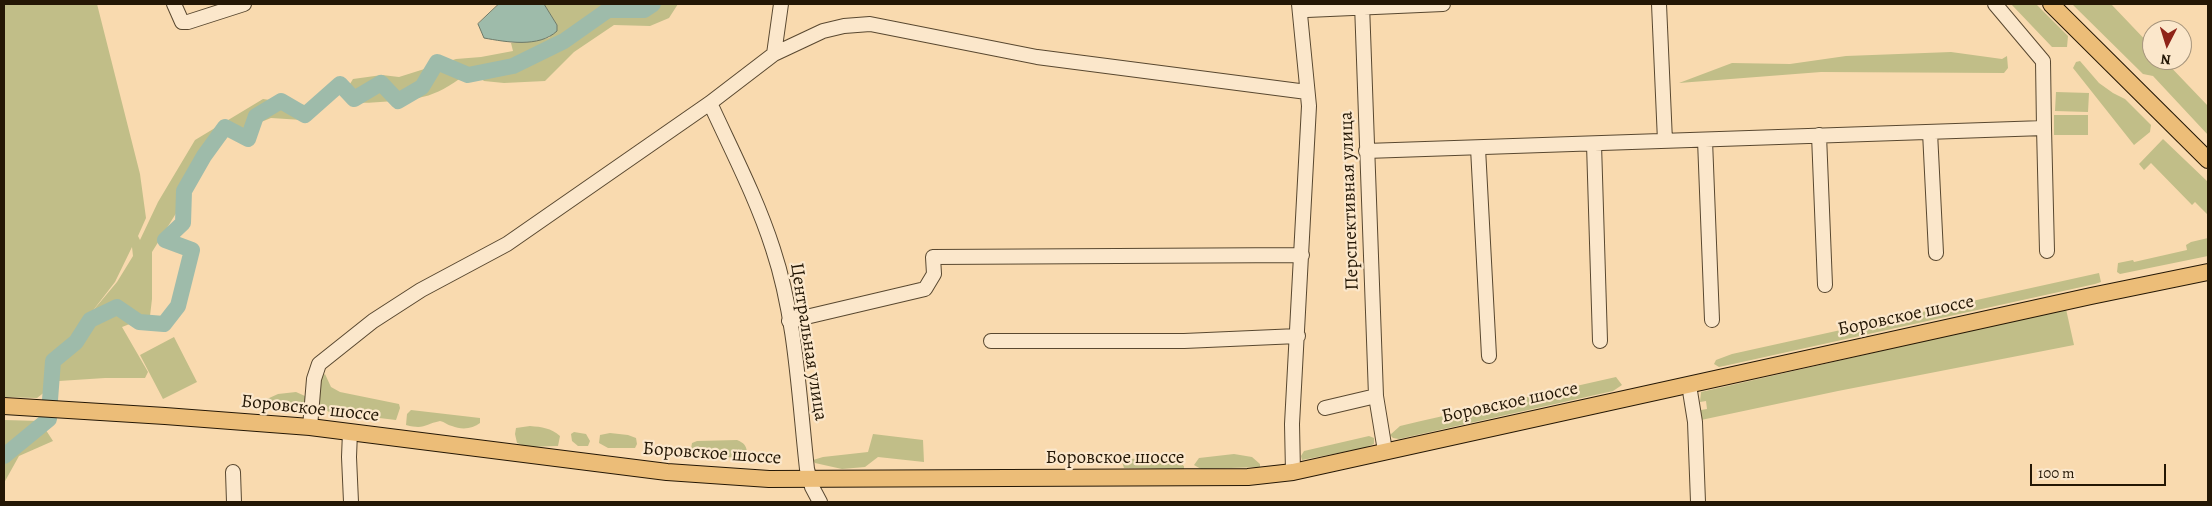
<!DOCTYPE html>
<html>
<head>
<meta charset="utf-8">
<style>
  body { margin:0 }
  #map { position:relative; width:2212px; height:506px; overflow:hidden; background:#f9daaf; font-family:Alegreya,serif }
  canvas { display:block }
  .frame { position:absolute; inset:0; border:5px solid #241705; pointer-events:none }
  .north { position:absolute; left:2142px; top:20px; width:50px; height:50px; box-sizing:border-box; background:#fbe7cb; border:1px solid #a5947c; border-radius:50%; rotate:185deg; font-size:14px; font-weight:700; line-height:20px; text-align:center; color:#241705 }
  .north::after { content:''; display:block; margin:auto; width:18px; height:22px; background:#8f2418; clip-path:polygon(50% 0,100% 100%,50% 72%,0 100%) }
  .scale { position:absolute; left:2030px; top:464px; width:136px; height:22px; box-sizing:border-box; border:2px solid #241705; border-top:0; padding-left:6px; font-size:15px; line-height:18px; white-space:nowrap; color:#241705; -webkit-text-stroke:4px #fbe7cb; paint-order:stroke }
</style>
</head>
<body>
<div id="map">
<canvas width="2212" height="506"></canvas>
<div class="frame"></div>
<div class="north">N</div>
<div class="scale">100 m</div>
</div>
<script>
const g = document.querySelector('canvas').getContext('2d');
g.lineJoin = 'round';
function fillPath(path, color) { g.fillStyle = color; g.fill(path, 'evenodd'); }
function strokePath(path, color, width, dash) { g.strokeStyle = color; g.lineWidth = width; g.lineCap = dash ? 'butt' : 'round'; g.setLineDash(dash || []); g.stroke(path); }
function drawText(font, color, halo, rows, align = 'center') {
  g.font = font + ' Alegreya,serif'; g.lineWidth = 4.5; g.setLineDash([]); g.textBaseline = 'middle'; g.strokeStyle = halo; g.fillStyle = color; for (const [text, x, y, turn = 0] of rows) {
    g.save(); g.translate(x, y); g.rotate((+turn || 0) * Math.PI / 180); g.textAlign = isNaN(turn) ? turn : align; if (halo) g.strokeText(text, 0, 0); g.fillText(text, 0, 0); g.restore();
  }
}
const green = new Path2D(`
  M4,4h93l43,170 6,44 -8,18 2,4 18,-38 37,-62 68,-41 42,6 -3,15 -31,-2 -42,17 -18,22 -59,95v47l-2,17 -28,11 26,45 -3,6h-40l-46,3 -22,17 -33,-1zM132,247l1,9 -16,26 -26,31 24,-31z
  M544,4h134l-9,14 -19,8 -36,-1 -40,27 -29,29 -41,2 -20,-2 -13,-11c-33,27 -50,30 -91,32 -15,1 -25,2 -38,-5l11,-18 29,-4 17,2 57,-18 25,-2 32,-6 -2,-8 38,-5 8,-13z
  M2011,4h25l32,32 -1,11h-15z
  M2072,4h39l41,43v13h12l44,46v29l-55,-59 -10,-2z
  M1951,52l51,7 5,-3 1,12 -4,5 -183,-1 -142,11 53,-20 58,1 56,-8z
  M2080,61l19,22 14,10 12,6 26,26 -1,7 -16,13 -61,-77 3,-6z
  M2056,92l33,1 -1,19 -33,-1z
  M2054,115h34v20h-34z
  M2163,139l45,43v33l-13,-13 -3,3 -41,-42 -7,7 -5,-6z
  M2208,238v18l-88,18 -3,-2 1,-9 15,-3 1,2 53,-12 -1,-5 5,-3z
  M2099,273l2,9 -6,2 -371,82 -5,1 -5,-3 2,-4 16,-6z
  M2066,309l8,36 -236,46 -137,29v-10l6,-1 -1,-8 -6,1 1,-10z
  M174,337l23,45 -34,17 -23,-44z
  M325,374l6,13 9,5 59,12 1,4 -4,12 -67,-8 -9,-7v-27z
  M1616,377l6,8 -9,6 -214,48 -6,-1 -3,-3 10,-9 21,-5z
  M296,392l9,4v6l-34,3 -4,-6 11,-5z
  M411,410l69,8v5c-7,6 -19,7 -28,3 -5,-1 -7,-4 -12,-5 -15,3 -15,9 -34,4l1,-11z
  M4,420l36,1 13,20 -34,15 -15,27z
  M530,426c12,1 21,2 30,10l-2,10 -31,1 -10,-4 -2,-9 1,-6z
  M574,432l12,2 4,7 -2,5h-10l-6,-5 -1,-7z
  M610,433l18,2 8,3 1,6 -2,4h-27l-9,-5 1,-8z
  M873,434l50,6 1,22 -46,-5 -13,10 -23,2 -27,-6 -2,-3 10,-3 45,-5z
  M1369,436l5,2v6l-10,4 -62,12 -1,-4 3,-5z
  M737,440c7,3 9,5 10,12l-3,4 -21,2 -28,-2 -4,-7 1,-6 5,-2z
  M1234,454l18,3 8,7v3l-59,2 -7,-4 5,-7z
  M1127,459c19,0 41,-4 57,7v3l-60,-1 -2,-6z`);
const water = new Path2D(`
  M499,4h45l13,21v6c-18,17 -51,11 -73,7l-6,-14z`);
const river = new Path2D(`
  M50,400l3,-39 23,-19 14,-22 27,-13 22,15 25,2 14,-18 14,-56 -27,-10 18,-17 1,-32 20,-35 21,-29 23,12 8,-23 25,-15 24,14 35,-31 14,15 27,-16 17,18 24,-14 15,-25 31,13 45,-9 51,-25 44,-31h36l9,-6
  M4,456l45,-37`);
const minor = new Path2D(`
  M174,4l8,18h6l56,-18
  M1362,4l14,392 9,55
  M1659,4l6,137
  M1995,4l48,57 1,67
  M1307,10l136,-6
  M774,54l7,-50
  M710,103c22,48 47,96 63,146 23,69 26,149 34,220l5,18 8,15
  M1930,132l6,121
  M1819,135l6,150
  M1705,140l7,180
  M1594,144l6,197
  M1478,148l11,208
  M1366,151l678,-23 3,123
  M789,321l136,-32 9,-15 -1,-17 369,-2
  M991,341h193l114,-5
  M1689,385l6,37 3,80
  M1325,408l51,-12
  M310,427l4,-48 5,-15 54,-43 48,-31 86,-46 203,-141 64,-49 49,-23 21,-5 26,-2 167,33 270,35
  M350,432l-1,25 2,45
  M233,472l1,30
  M1293,472l-1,-48 17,-318 -10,-102`);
const major = new Path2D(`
  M2051,4l157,156
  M4,406l161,10 145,11 357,45 102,7 479,-2 45,-5 798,-176 117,-24`);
const streetNames = [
  ["Перспективная улица",1350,201,-92],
  ["Боровское шоссе",1906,316,-12],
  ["Центральная улица",808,342,81],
  ["Боровское шоссе",1510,403,-12],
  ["Боровское шоссе",310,409,6],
  ["Боровское шоссе",712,454,4],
  ["Боровское шоссе",1115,458]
];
fillPath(green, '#c1be88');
fillPath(water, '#9ebbaa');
strokePath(water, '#6d7968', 1);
strokePath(river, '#9ebbaa', 16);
strokePath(minor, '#594830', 16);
strokePath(major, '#241705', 18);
strokePath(minor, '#fbe7cb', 14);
strokePath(major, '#ecbd78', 16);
drawText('19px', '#241705', '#fbe7cb', streetNames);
</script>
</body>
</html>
